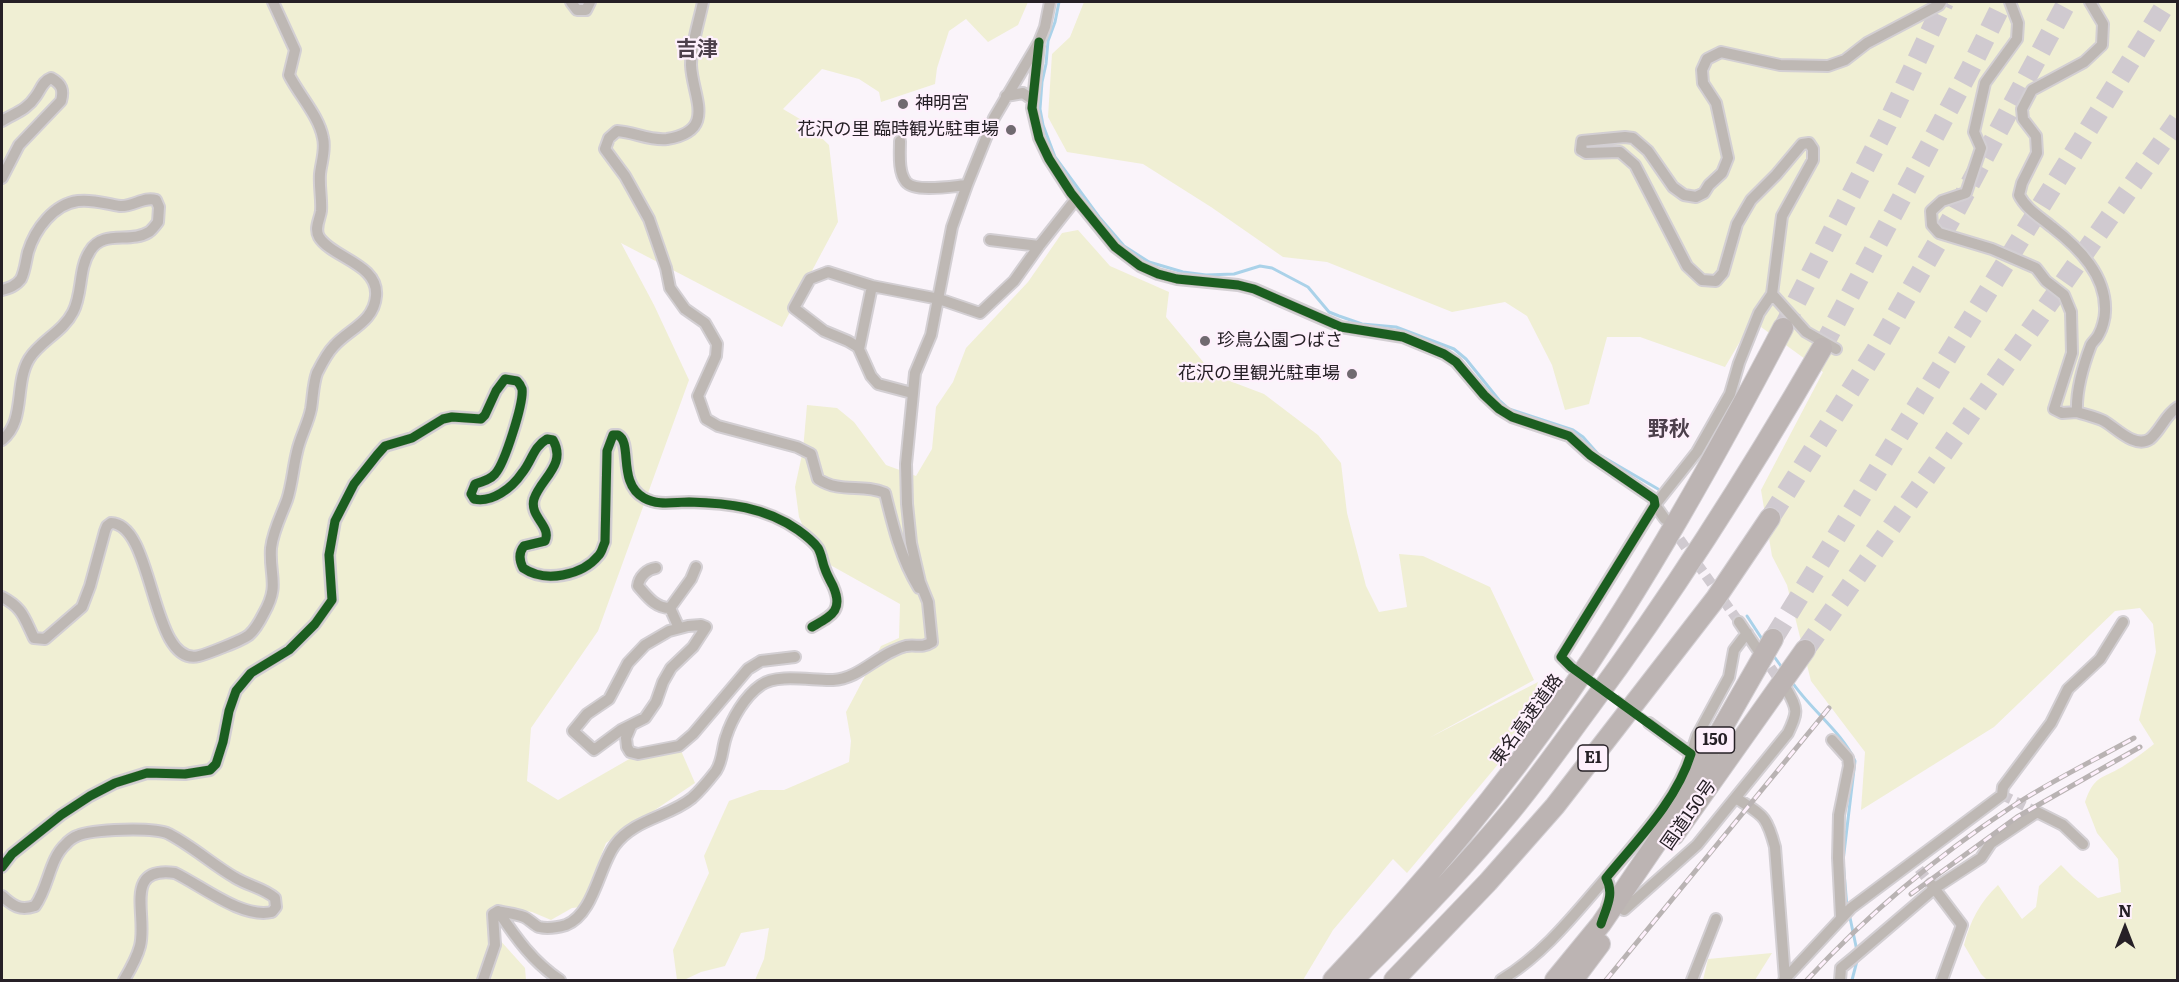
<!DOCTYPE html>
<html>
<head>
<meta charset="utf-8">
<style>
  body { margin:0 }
  #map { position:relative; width:2179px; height:982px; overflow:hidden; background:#faf4fa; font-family:Literata,serif }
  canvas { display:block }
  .frame { position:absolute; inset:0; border:3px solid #262026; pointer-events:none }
  .north { position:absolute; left:2095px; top:898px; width:60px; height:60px; -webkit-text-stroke:4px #fef0fc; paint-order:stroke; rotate:0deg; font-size:16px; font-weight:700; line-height:24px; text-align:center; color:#262026 }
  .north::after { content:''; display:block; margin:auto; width:21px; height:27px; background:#262026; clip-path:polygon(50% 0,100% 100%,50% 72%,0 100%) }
</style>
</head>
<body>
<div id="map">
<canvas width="2179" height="982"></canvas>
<div class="frame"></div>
<div class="north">N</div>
</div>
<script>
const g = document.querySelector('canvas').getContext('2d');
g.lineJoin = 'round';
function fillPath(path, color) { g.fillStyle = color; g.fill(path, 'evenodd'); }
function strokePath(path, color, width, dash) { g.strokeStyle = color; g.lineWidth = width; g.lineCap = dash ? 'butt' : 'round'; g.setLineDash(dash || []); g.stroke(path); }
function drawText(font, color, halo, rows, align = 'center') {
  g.font = font + ' Literata,"Noto Sans JP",serif'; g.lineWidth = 4.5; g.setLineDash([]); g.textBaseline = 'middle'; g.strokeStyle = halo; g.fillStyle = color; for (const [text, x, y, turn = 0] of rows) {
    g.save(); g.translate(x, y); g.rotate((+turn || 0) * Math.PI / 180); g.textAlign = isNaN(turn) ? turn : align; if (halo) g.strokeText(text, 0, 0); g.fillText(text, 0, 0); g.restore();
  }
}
const green = new Path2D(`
  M2,2h1026l-10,23 -30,17 -22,-23 -17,12 -12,37 -2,16 -54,18 -2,-10 -20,-13 -37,-10 -39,40 22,13 24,23 9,77 -56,105 -161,-84 33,62 35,75 -91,251 -67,97 -4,53 31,19 80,-46 41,-8 16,37 -89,60 -25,64 -9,1 -21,12 -19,-8 -38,-7 -5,55 9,-22 27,30 1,12h-524z
  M1084,2h1093v978h-190l-6,-6 -17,-29c6,-24 16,-43 34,-60l24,34 14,-12 3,-21 22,-21 13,13 24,20 23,-6 -3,-33 -21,-26 -12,-31c9,-26 16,-23 37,-35 11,-7 22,-15 32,-23l-15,-24 17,-68 -3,-28 -13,-16 -25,3 -121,116 -133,83 4,-58 -54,-71 -24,-96 -15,-29 -11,-66 62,-118 -62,-45 7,-33 -43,73 -85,-30h-33l-18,67 -24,6 -13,-45 -25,-49 -22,-14 -53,10 -125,-50 -44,-5 -72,-50 -68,-43 -76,-12 -19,-35 4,-63 18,-17z
  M1078,230l32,36 59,26 -3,25 48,58 50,19 54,41 23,28 6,50 19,73 13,26 28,-5 -8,-53 24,2 67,31 44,93 -105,58 109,-56 -18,56 -113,135 -14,-14 -60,71 -30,50h-548l9,-21 5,-31 -28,5 -16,33 -24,6 -17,8h-7l-4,-30 36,-77 -5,-17 25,-55 31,-11h24l65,-28 2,-21 -5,-29 35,-66 18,-8 1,-34 -84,-47 -17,-40 -4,-30 8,-37 4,-45 30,3 17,14 32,43 30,11 16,-27 4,-42 17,-25 13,-34 62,-66 34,-49z
  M1772,953l-17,27h-52l5,-21z`);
const stream = new Path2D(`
  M1059,2l-4,20 -7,19 -2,23 -4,18 -2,27 3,16 12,32 44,60 25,29 25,16 34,10 23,3 28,-1 26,-8 12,2 36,19 21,25 10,4 23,8 34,3 58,22 12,10 33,41 10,9 64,21 10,7 15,17 60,35
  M1747,616l17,26
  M1773,655l10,14
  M1792,682c18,27 50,50 63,79l-12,100 4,46
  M1849,913l8,38
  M1852,980l6,-23`);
const streetTunnel = new Path2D(`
  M1671,527l68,95
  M1762,655l20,29
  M1579,672l70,51
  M2002,795l35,17
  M1919,869l12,15`);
const highwayTunnel = new Path2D(`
  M1783,328l104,-204 57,-122
  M1822,348l148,-279 33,-67
  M1770,518l106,-168 79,-138 112,-210
  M1773,639l394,-637
  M1805,650l373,-530`);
const street = new Path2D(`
  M571,2l6,8h9l4,-8
  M703,2c-4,20 -12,43 -12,63 1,31 27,66 -24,74 -17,2 -33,-7 -50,-8l-8,7 -4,11 20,27 24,43 17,49 4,20 15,21 20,14 12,21 -1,12 -18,40 8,23 12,7 79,21 14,7 7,25c23,15 44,4 67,14 8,33 16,66 34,95
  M2010,2l8,21 -1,16 -32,44 -11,49 7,16 -15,45 -24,8 -11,10 1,14 7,8 53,16 44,19 10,13 18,14 7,17 1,41 -18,56 8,4 15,-1
  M2090,2l13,22 -1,21 -18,17 -52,28 -10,19 1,10 13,17 1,17 -15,30 -3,12c7,14 21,22 33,32 27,21 55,49 53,85 0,6 -3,17 -6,22 -2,5 -6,7 -8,11 -8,21 -15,45 -14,67 9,3 19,5 27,9 12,7 31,28 46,18 11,-9 15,-24 28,-32
  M1039,46l-7,62 7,30 10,21 22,34 44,54 25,19 18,8 19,5 61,6 16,4 87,38 62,10 41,17 12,8 28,33 15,14 13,8 57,19 21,19 64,44 1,6 -94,152 10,10
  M1006,96l17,-3 10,7
  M2,121c13,-8 25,-11 34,-25 5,-7 7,-15 15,-18 11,6 13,12 10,23l-42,44 -17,33
  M900,141c0,12 -2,31 6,41 9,11 48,4 61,3
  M990,240l49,6 37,-47
  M2,290c7,-2 14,-4 19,-11 4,-8 5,-19 7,-27 7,-23 26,-48 50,-51 15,-2 28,3 42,5 13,1 24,-10 36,-6l3,7 -1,15c-3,4 -6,8 -9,10 -19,12 -46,-3 -59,19 -12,18 -7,42 -17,61 -10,20 -33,29 -44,47 -15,25 -3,62 -27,81
  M1772,294l10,-78 31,-56v-11l-4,-6 -7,1 -26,31 -25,25 -14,24 -14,49 -7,8 -14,-1 -15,-14 -52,-101 -15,-13 -34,1 -5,-3 1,-9 43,-4 8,1 15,13 25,36 11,8 12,2 8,-4 5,-8 13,-12 6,-15 -12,-55 -13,-20 -1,-13 5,-11 14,-7 59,13 48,1 17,-6 22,-17 72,-38 2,-3
  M859,349l13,-63
  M912,393l-34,-9 -7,-8 -13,-29 -10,-6 -24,-10 -30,-23 16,-29 18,-7 44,14 67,13 41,14 34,-32 25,-35
  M1665,519l-10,-14 42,-53 33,-58 9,-31 20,-50 13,-19 34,38 30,17
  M656,568c-9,1 -17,9 -18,18 9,10 17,22 32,22
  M2,597c21,11 22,21 32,41l11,1 37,-32 8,-21 15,-55 2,-5 4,-3c44,1 39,145 88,133 8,-2 44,-16 50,-21 7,-6 11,-14 15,-22 16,-28 5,-37 7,-65 2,-17 10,-32 16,-48 5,-15 6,-32 10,-48 3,-15 11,-28 14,-43 2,-12 2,-25 6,-36 4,-8 10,-20 17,-27 15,-17 40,-24 42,-50 3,-32 -44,-38 -57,-59 -5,-9 1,-18 2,-26 1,-12 -2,-24 -1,-37 1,-11 6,-24 3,-36 -4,-22 -24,-43 -34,-63l6,-25 -22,-48
  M1739,622l19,28
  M701,625l5,2 -13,20 -22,21 -8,14 -7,20 -11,16 -24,12 -27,20 -21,-19 14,-17 22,-15 19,-36 17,-18 24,-14 19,-5z
  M679,628l-9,-20 21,-29 5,-12
  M631,726l-5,12 1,9 3,5 8,2 41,-8 14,-12 55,-65 13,-8 34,-4
  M1832,740l16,18 1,8 -10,49 -1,43 3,59
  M1691,754l6,-18 32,-59 5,-27 13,-17
  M1736,798c27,18 30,16 39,49l10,132
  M2,867l10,-13 49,-39 29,-19 25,-13 32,-10 38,1 25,-4 6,-6 7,-22 6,-31 7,-20 15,-18 38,-23 26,-26 17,-24 -3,-45 6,-34 19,-37 23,-29 8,-9 27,-8 31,-19 9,-2 29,2 4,-4 11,-24 9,-12 12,2c2,2 4,5 5,8 2,13 -17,74 -27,85 -5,6 -13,8 -20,10l-4,10 3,5c18,4 38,-11 48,-26 10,-12 11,-26 25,-34l6,1c14,25 -12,38 -19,59 -5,18 18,27 11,42l-21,5c-5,6 -5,14 -1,22 22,15 59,8 76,-13 3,-3 4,-9 6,-13l2,-91 6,-16h5c15,8 -1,48 26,63 14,8 30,4 45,4 39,1 76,5 109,28 7,5 15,11 20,18 4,7 4,14 7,21 2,6 5,11 8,17 11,25 -2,30 -21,41
  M1931,884l31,41 -20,55
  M2,896c11,10 18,15 33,10 14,-19 14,-47 31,-62 2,-3 8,-7 11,-8 15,-7 77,-9 92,-2 23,12 43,30 65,43 14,9 30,11 41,21l1,9 -4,5c-30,7 -70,-26 -97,-39 -53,-7 -27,42 -35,73 -3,12 -10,24 -16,34
  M1607,906c4,-10 5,-17 -1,-28 31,-38 70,-76 85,-124l-42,-31
  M1624,910l73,-65 91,-112c10,-21 10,-23 -1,-43
  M498,911c18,27 35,51 62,69
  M483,980l12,-35 -2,-31 5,-3c8,2 18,3 26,6 5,2 10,8 15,10 8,2 20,0 27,-2 28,-11 33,-59 49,-80 19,-26 54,-28 77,-47 8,-7 17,-18 24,-27 7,-11 6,-23 10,-34 6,-19 19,-41 35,-52 16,-12 53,-4 72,-5 23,-1 40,-20 60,-29 4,-2 9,-4 13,-5 11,-2 15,3 26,-4l-4,-40 -8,-20 -9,-39 -4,-39 -1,-40 9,-91 16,-38 21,-108 15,-42 27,-67 45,-76 6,-15 5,-25
  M1501,980c42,-25 73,-65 105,-102
  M1692,980l24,-61
  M1784,980l67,-72 151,-113 1,-8 48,-64 17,-34 32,-30 23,-37
  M1840,980l1,-12 11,-9 83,-71 46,-30 10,-15 46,-31 26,13 20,19`);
const highway = new Path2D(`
  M1674,835l131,-185
  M1333,980c83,-88 162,-180 231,-280 82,-119 152,-244 219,-372
  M1353,980c55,-54 109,-110 158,-169 28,-34 53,-70 79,-105 85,-115 161,-235 232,-358
  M1394,980l94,-98 67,-76 161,-208 54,-80
  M1555,980l46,-56 56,-82 116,-203
  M1573,980l27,-36`);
const rail = new Path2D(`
  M1911,894l106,-77 123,-70
  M1606,980l223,-272
  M1807,980c59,-64 130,-124 203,-172 39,-26 83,-47 124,-70`);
const cycleway = new Path2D(`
  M1039,42l-7,66 7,30 10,21 22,34 44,54 25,19 18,8 19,5 61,6 16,4 87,38 62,10 41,17 12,8 28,33 15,14 13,8 57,19 21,19 64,44 1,6 -94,152 10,10 120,87c-15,48 -54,86 -85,124 9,16 0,30 -5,46
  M2,867l10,-13 49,-39 29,-19 25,-13 32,-10 38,1 25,-4 6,-6 7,-22 6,-31 7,-20 15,-18 38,-23 26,-26 17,-24 -3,-45 6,-34 19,-37 23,-29 8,-9 27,-8 31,-19 9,-2 29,2 4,-4 11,-24 9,-12 12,2c2,2 4,5 5,8 2,13 -17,74 -27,85 -5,6 -13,8 -20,10l-4,10 3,5c18,4 38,-11 48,-26 10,-12 11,-26 25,-34l6,1c14,25 -12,38 -19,59 -5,18 18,27 11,42l-21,5c-5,6 -5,14 -1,22 22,15 59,8 76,-13 3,-3 4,-9 6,-13l2,-91 6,-16h5c15,8 -1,48 26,63 14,8 30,4 45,4 39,1 76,5 109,28 7,5 15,11 20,18 4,7 4,14 7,21 2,6 5,11 8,17 11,25 -2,30 -21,41`);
const markers = [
  [903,104,6,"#706a70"],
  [1011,130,6,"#706a70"],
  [1205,341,6,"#706a70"],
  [1352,374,6,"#706a70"]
];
const shields = [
  [1715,740,39],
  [1593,758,30]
];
const shieldNames = [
  ["150",1715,740],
  ["E1",1593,758]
];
const poiNames = [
  ["神明宮",915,104],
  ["花沢の里 臨時観光駐車場",999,130,"right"],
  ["珍鳥公園つばさ",1217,341],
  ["花沢の里観光駐車場",1340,374,"right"]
];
const streetNames = [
  ["東名高速道路",1527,720,-54],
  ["国道150号",1689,815,-55]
];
const quarterNames = [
  ["吉津",697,50],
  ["野秋",1669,430]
];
fillPath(green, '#f0efd4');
strokePath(stream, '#aad2e9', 3);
strokePath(streetTunnel, '#d0cad0', 10, [10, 5]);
strokePath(highwayTunnel, '#d0cad0', 20, [20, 10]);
strokePath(street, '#d3cfd3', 14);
strokePath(highway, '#d3cfd3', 22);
strokePath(street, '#beb8b4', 10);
strokePath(highway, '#bcb4b3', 20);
strokePath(rail, '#b9b3b3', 5);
strokePath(rail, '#fef0fc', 3, [9]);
strokePath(cycleway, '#1b5e20', 9);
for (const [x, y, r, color] of markers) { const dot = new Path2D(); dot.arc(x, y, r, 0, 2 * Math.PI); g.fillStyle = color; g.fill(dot); strokePath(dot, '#fef0fc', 2); }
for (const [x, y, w] of shields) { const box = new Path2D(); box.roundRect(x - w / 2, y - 13, w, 26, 4.5); g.fillStyle = '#fef0fc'; g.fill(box); strokePath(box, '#262026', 1.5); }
drawText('bold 16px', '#262026', null, shieldNames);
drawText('18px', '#262026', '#fef0fc', poiNames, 'left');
drawText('18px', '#262026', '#fef0fc', streetNames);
drawText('bold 21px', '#4c3f4b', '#fef0fc', quarterNames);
</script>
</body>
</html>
